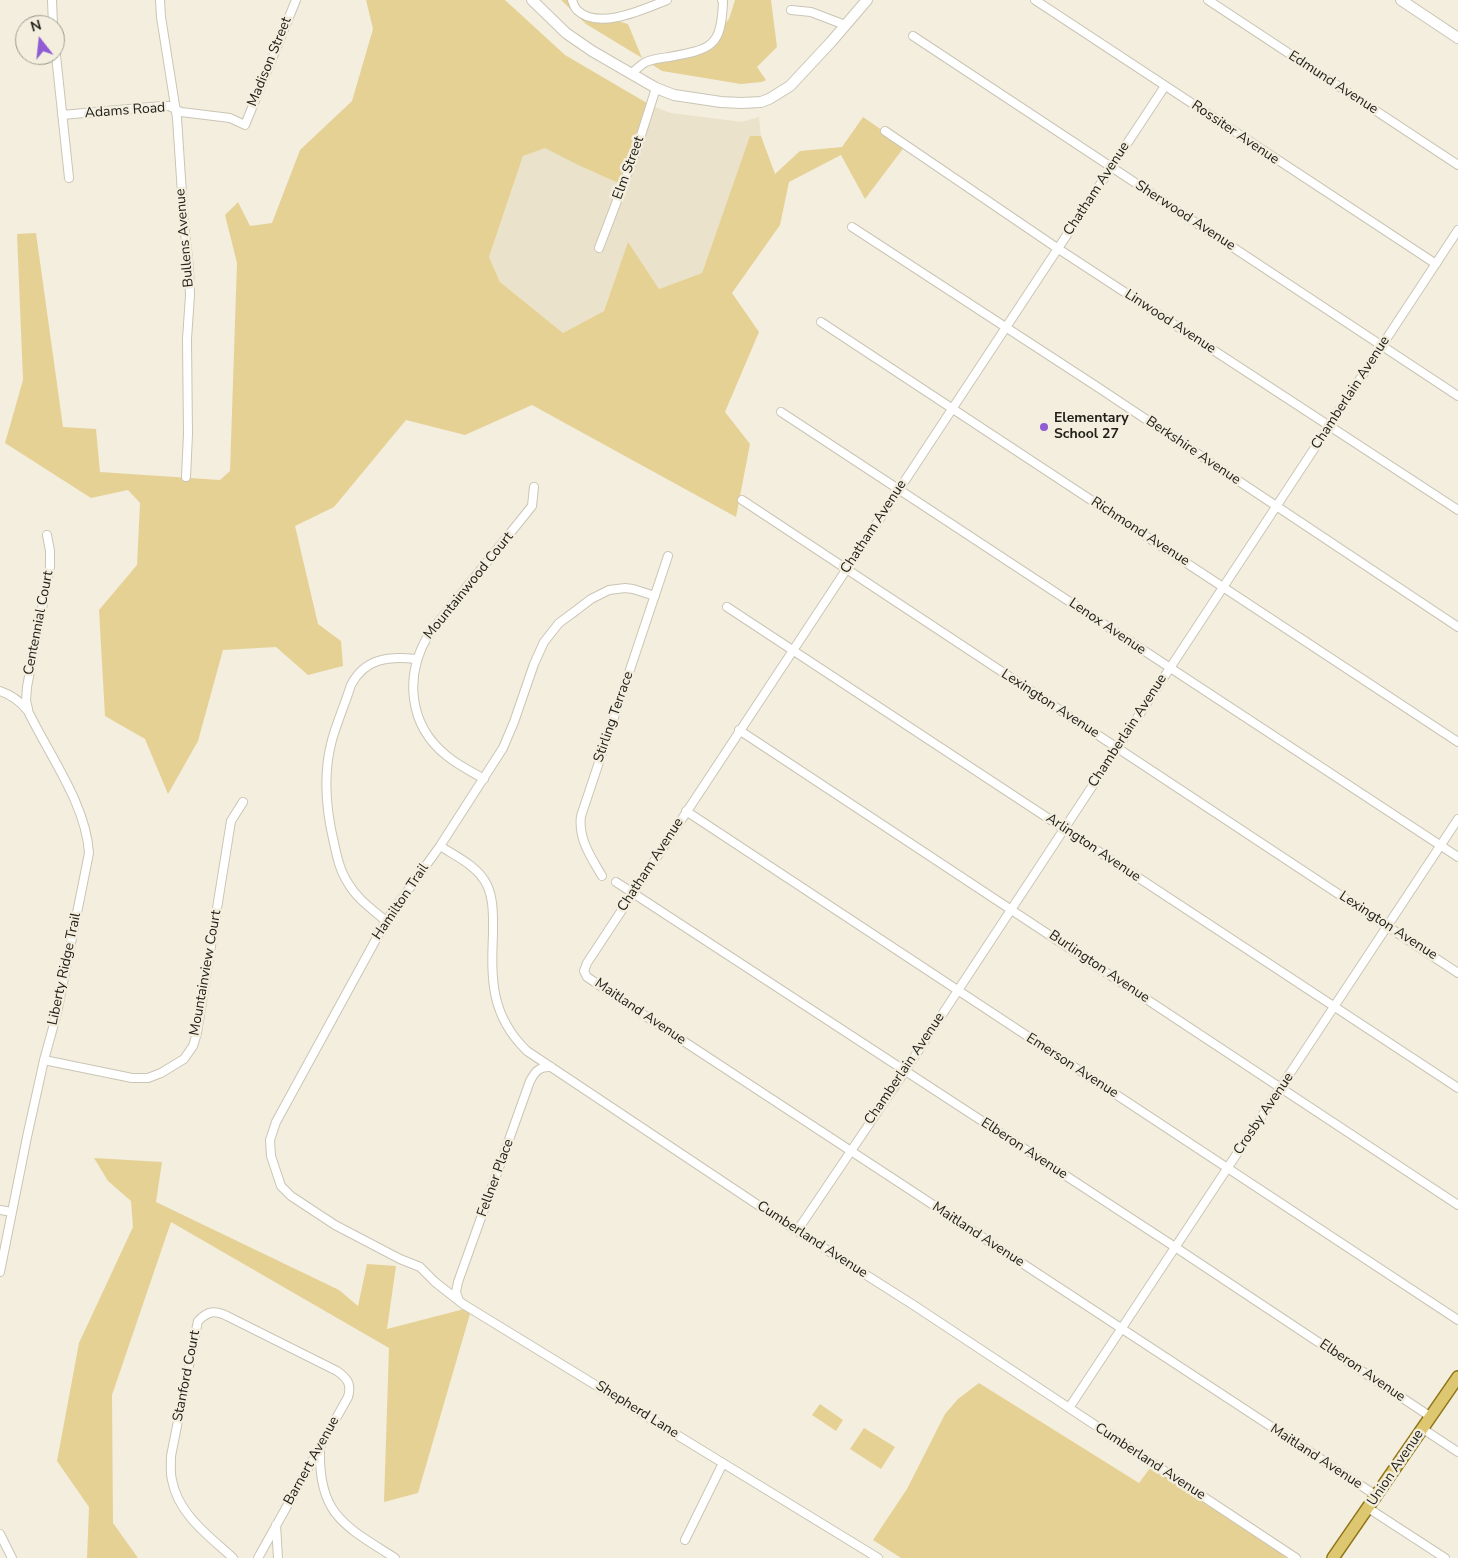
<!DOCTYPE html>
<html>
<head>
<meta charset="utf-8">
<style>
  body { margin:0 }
  #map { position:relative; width:1458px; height:1558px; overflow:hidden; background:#f3eede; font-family:"Nunito Sans",sans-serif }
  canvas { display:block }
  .north { position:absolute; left:15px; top:15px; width:50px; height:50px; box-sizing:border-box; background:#f3eede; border:1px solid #9f9c90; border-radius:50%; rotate:344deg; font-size:14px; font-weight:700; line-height:20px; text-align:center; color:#22201a }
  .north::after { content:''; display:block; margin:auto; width:18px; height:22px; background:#905bd3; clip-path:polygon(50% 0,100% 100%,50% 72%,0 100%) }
</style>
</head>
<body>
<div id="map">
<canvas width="1458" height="1558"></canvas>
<div class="north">N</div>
</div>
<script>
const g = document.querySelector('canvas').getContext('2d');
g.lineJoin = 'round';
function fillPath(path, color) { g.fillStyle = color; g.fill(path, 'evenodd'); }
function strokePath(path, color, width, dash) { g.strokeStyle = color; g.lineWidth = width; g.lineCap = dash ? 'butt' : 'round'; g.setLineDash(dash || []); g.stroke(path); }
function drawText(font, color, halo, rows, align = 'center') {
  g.font = font + ' "Nunito Sans",sans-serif'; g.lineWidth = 5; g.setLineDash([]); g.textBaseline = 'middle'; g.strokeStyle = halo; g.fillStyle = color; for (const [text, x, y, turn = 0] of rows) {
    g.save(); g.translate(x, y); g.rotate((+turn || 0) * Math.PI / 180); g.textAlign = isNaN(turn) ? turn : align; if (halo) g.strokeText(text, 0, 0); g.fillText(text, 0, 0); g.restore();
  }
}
const built = new Path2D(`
  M652,106l19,7 71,9 17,-5 2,19 -11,1 -48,136 -43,16 -31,-46 -24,68 -41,22 -63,-51 -11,-25 34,-101 22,-9 33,18 49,22z`);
const green = new Path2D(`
  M366,0h139l60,55 87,51 -25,81 -49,-22 -33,-17 -22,8 -34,101 11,25 63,51 41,-22 24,-69 31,47 43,-16 48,-137h11l14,38 25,-23 42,-4 21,-30 42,29 -40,53 -24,-44 -52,27 -9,43 -48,68 27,39 -34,80 25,32 -14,73 -204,-112 -67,30 -59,-15 -72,87 -39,19 23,98 23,17 2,25 -35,9 -32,-28 -53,3 -25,91 -30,53 -23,-55 -40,-23 -6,-106 38,-45 3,-62 -12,-13 -37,8 -86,-55 18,-63 -6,-146 19,-1 27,194 33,2 4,43 120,8 10,-9 7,-208 -12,-48 13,-13 12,24 22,-3 28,-73 52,-49 21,-72z
  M561,0h15l6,11 46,13 14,34 -56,-34z
  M735,0h36l6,47 -20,20 9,13 -4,2 -21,2 -79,-13 -14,-9 56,-15 25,-28z
  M94,1158l68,4 -6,40 183,88 19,16 9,-42 29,2 -9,63 85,-22 -54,186 -34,9 5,-154 -218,-126 -59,173 1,128 25,35h-51l2,-51 -32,-46 22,-118 54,-116 -2,-26 -23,-20z
  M979,1383l160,100 14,-19 141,94h-393l-28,-18 34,-51 38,-75 13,-15z
  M820,1404l23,16 -7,11 -24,-16z
  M864,1428l31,19 -14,22 -31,-20z`);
const street = new Path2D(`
  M52,0l1,25
  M160,0l1,17 16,101 7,106 5,44 1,27 -3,44 1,95 -2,43
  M572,0c1,3 3,8 5,10 21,21 67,-1 90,-10
  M1035,0l401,264
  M1208,0l250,165
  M791,10l20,2 34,13
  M913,36l545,360
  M55,46l14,132
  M631,74c5,-4 9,-9 15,-12 7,-3 16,-4 23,-5 43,-8 52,-10 54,-55l-1,-2
  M1165,86l-578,877 -3,8 3,6 81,54 709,465
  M62,115l100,-9h7l12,6 49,6 15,7 51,-125
  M885,131l172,117 401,262
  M852,227l247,161 359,239
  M599,248l37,-97 20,-63
  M821,322l637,420
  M781,412l677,445
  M742,500l716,473
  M655,596l-22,-7 -8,-1 -16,2 -18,9 -17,13 -15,11 -15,19 -10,22 -20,58 -11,26 -63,98 -54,75 -110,201 -6,18 1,16 10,30 10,10 44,29 65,34 20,8 15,15 28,22 415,254
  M727,607l731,481
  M0,691c12,4 20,10 28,20 21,44 58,93 61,142l-32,160 -13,47 -17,77 -27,135
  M28,709l-2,-8 1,-14 23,-120v-16l-3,-16
  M739,730l719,475
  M484,779c-12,-7 -26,-14 -37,-23 -39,-31 -43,-81 -18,-122l103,-128 2,-19
  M686,811l772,509
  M440,846c17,11 38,20 47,39 7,15 6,33 6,49 -2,47 -2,82 34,117l270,180 118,75 381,252
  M602,876c-11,-19 -24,-37 -21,-60l87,-260
  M616,882l559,365 256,170
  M386,921c-14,-12 -29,-22 -38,-38 -8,-12 -11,-26 -14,-40 -8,-33 -11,-70 -2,-103 5,-18 13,-36 19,-55 14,-27 38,-29 65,-26
  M44,1060l88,18h16l13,-5 23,-14 9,-13 4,-13 34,-212 12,-19
  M0,1210l12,2
  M797,1231l108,-160 553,-841
  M459,1301l-3,-9 2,-10 72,-201c5,-9 9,-15 21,-14
  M1069,1408l389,-589
  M1423,1429l35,23
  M320,1449c-2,66 25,77 75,109
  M1368,1508l77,50
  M276,1525l2,33
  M0,1534l12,24
  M685,1540l38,-77
  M233,1558c-24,-22 -55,-44 -61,-78 -2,-8 -1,-16 -1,-24l27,-135c10,-10 16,-11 29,-5l110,55c10,7 15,13 11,26l-90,161`);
const secondary = new Path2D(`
  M532,0l34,33 26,18 64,37 18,7 47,7 20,1 20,-1 8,-3 21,-13 41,-44 36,-42
  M1401,0l57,38`);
const primary = new Path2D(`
  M1333,1558l125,-181`);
const markers = [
  [1044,427,5,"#905bd3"]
];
const streetNames = [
  ["Madison Street",270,62,-68],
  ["Edmund Avenue",1333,83,33],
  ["Adams Road",125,111,-4],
  ["Rossiter Avenue",1235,133,34],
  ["Elm Street",629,168,-70],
  ["Chatham Avenue",1097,189,-57],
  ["Sherwood Avenue",1185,216,33],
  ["Bullens Avenue",185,238,-95],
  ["Linwood Avenue",1170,322,33],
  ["Chamberlain Avenue",1351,393,-57],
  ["Berkshire Avenue",1193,451,34],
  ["Chatham Avenue",874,527,-57],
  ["Richmond Avenue",1140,532,33],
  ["Mountainwood Court",469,586,-51],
  ["Centennial Court",39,623,-79],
  ["Lenox Avenue",1107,627,34],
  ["Lexington Avenue",1050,704,33],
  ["Stirling Terrace",614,717,-71],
  ["Chamberlain Avenue",1128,731,-57],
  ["Arlington Avenue",1093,848,34],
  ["Chatham Avenue",651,865,-57],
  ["Hamilton Trail",401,902,-56],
  ["Lexington Avenue",1388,926,33],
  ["Burlington Avenue",1099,967,34],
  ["Liberty Ridge Trail",65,969,-78],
  ["Mountainview Court",206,973,-80],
  ["Maitland Avenue",640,1012,34],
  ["Emerson Avenue",1072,1066,33],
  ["Chamberlain Avenue",905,1069,-56],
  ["Crosby Avenue",1264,1114,-56],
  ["Elberon Avenue",1024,1149,33],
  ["Fellner Place",496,1178,-70],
  ["Maitland Avenue",978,1235,33],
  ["Cumberland Avenue",812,1240,33],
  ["Elberon Avenue",1362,1371,34],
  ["Stanford Court",187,1376,-79],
  ["Shepherd Lane",637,1410,32],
  ["Maitland Avenue",1316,1457,33],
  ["Barnert Avenue",312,1461,-61],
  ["Cumberland Avenue",1150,1462,33],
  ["Union Avenue",1396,1468,-56]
];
const poiNames = [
  ["Elementary",1054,419],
  ["School 27",1054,435]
];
fillPath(built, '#eae2cb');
fillPath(green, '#e6d195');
strokePath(street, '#cac5b5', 10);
strokePath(secondary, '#cac5b5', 12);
strokePath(primary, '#8e7415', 14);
strokePath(street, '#fff', 8);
strokePath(secondary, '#fff', 10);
strokePath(primary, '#dec771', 11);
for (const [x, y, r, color] of markers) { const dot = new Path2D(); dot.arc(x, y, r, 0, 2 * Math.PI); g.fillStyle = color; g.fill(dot); strokePath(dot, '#f3eede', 2); }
drawText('14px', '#22201a', '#f3eede', streetNames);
drawText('bold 14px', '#22201a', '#f3eede', poiNames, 'left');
</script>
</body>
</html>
